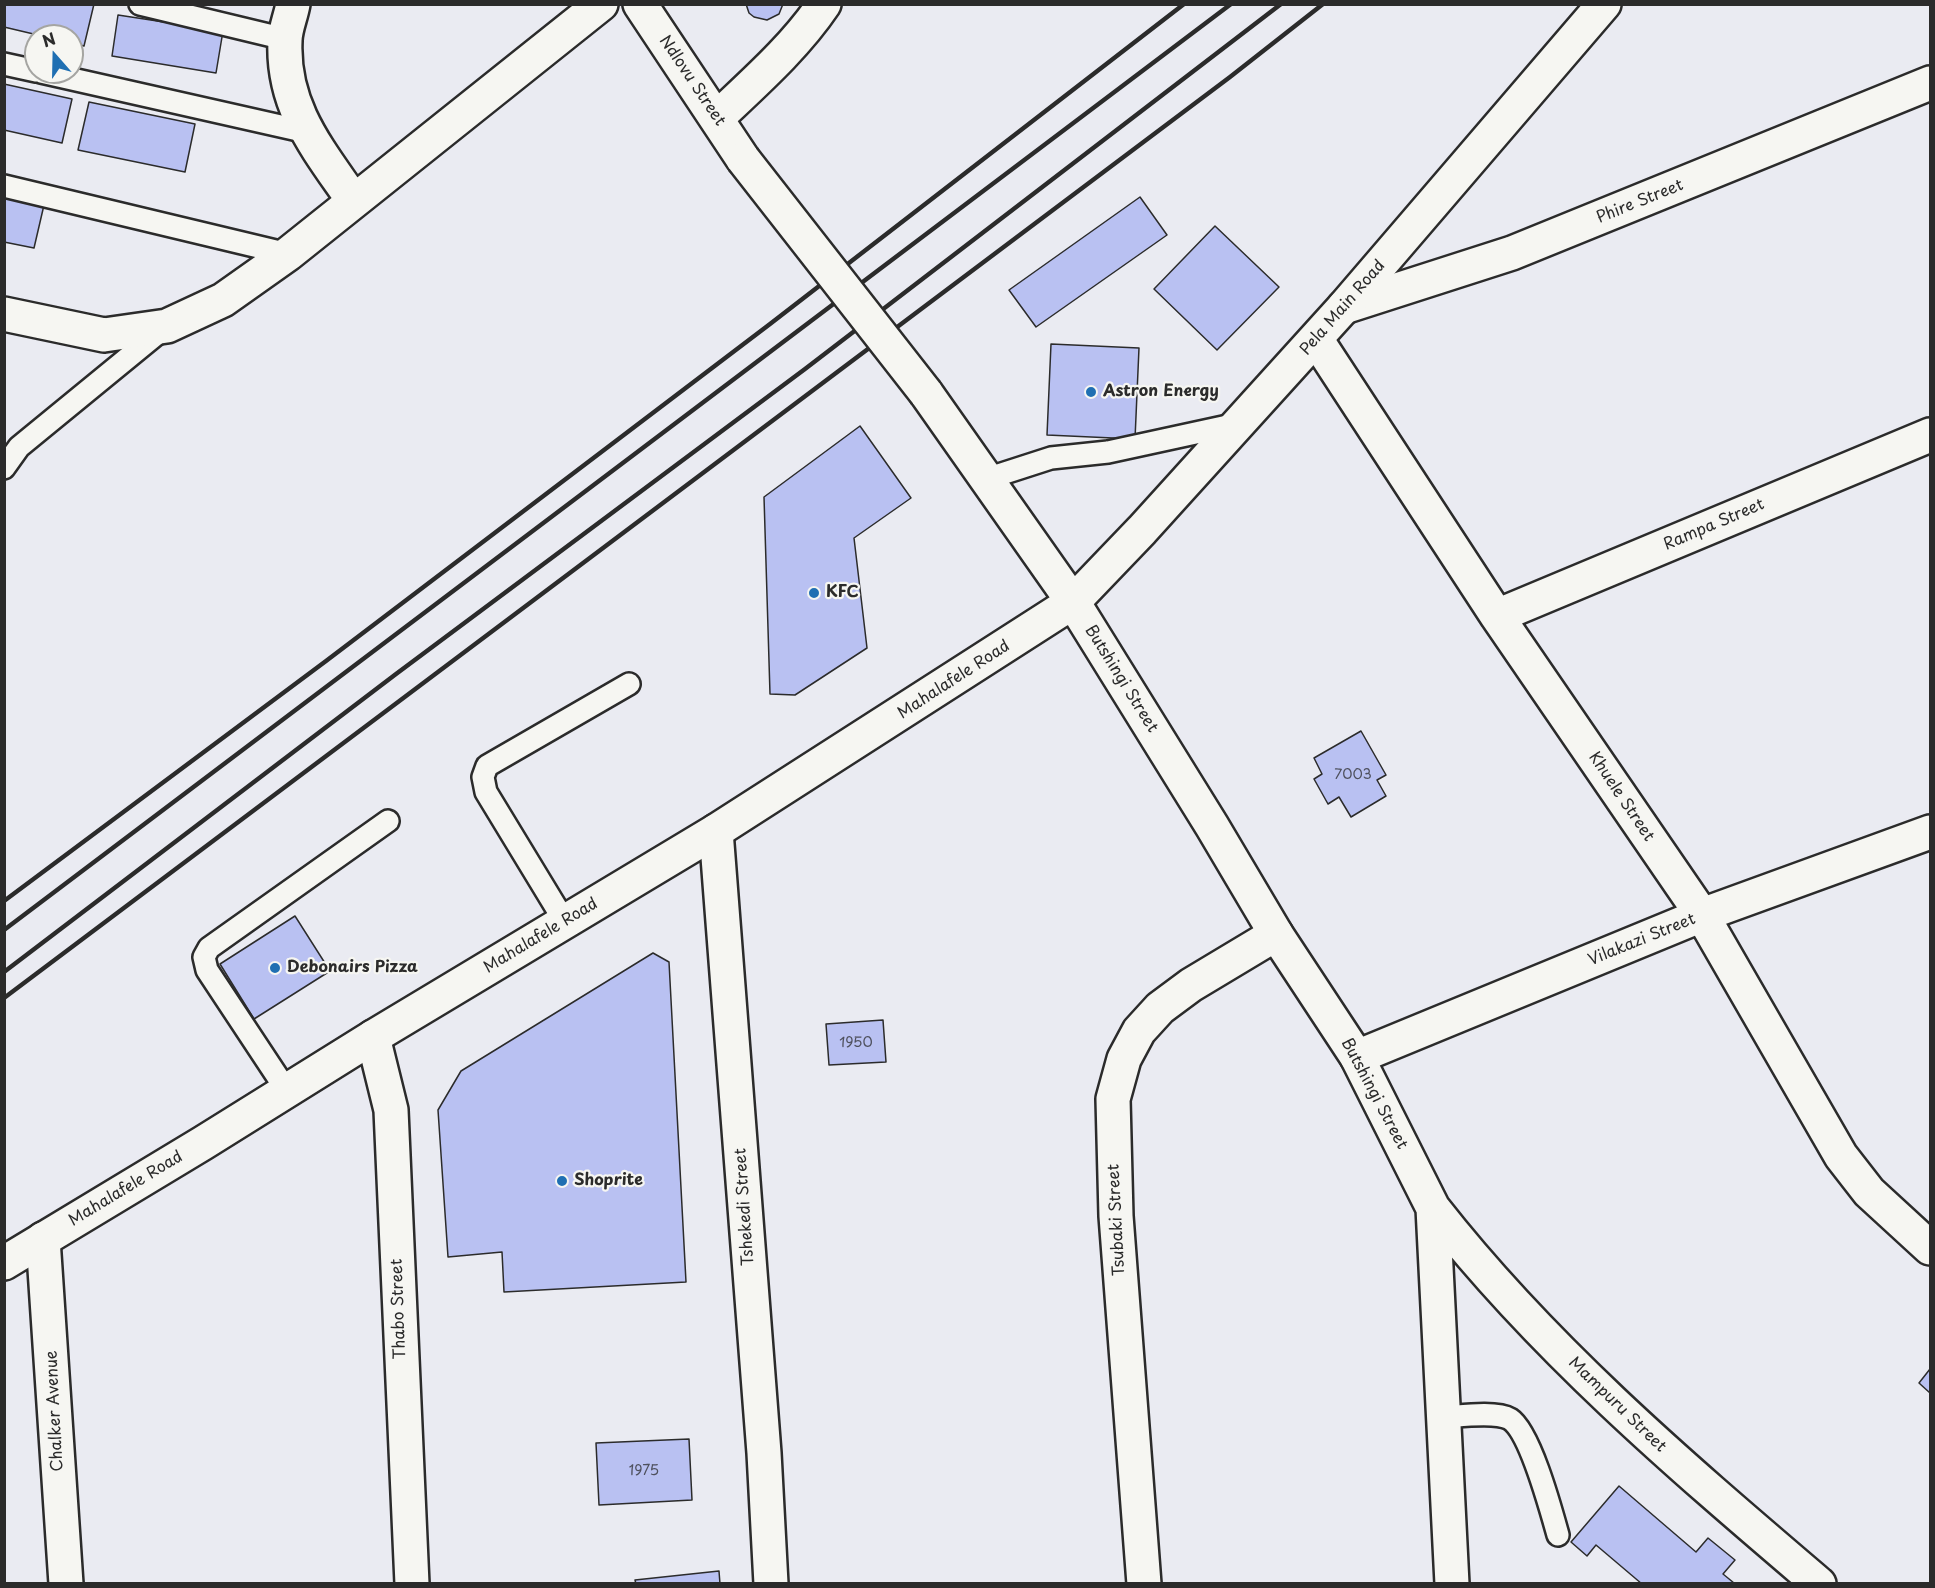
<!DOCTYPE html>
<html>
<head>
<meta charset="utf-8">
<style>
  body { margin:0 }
  #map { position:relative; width:1935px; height:1588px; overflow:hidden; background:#eaebf2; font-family:"Playpen Sans",sans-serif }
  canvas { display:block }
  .frame { position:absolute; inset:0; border:6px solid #2b2b2b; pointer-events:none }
  .north { position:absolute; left:24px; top:24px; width:60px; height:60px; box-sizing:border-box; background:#f6f6f2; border:2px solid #a5a5a2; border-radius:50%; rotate:340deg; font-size:16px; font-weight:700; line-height:24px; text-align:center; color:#2b2b2b }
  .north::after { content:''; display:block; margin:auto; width:21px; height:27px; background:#1f6fb2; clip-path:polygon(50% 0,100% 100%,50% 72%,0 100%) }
</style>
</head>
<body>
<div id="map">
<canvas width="1935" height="1588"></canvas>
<div class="frame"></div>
<div class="north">N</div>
</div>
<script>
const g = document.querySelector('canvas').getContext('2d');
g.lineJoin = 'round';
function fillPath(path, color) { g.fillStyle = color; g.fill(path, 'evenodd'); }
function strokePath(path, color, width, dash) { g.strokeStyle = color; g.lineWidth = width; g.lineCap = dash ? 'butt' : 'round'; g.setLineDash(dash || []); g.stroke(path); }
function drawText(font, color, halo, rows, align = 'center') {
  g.font = font + ' "Playpen Sans",sans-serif'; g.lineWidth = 4.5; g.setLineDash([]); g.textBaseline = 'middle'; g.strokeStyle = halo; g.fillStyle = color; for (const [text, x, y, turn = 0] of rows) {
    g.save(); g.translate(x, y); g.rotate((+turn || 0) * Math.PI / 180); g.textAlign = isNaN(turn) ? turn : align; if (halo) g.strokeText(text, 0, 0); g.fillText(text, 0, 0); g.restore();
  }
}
const building = new Path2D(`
  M4,4h90l-10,42 -12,-3v-7h-30l-38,-9z
  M746,4h37l-4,10 -12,6 -13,-3 -5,-4z
  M118,15l105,16 -7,42 -104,-17z
  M4,84l68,15 -10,44 -58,-13z
  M89,102l106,22 -10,48 -107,-22z
  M4,195l40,10 -10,43 -30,-6z
  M1140,197l27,38 -131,92 -27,-37z
  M1215,226l64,61 -62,63 -63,-61z
  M1051,344l88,4 -4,91 -88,-4z
  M860,426l51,72 -57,40 13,110 -72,47 -25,-1 -6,-197z
  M1361,731l25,44 -9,5 9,16 -35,21 -12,-20 -11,7 -14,-25 8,-5 -8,-16z
  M295,916l35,55 -76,48 -34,-55z
  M653,953l16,9 17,320 -182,10 -2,-40 -54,5 -10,-147 23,-39z
  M883,1020l3,42 -57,3 -3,-41z
  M1930,1369v24l-11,-10z
  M689,1439l3,61 -93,5 -3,-62z
  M1619,1486l77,66 12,-14 27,22 -12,14 11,9 -92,1 -46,-39 -9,11 -16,-14z
  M719,1571l1,13h-84l-1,-4z`);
const lane = new Path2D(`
  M140,4l145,35
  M4,64l32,7
  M41,72l266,60
  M4,186l284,68
  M4,468l15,-21 144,-118
  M986,479l65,-21 57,-6 129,-28
  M565,922l-79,-130 -3,-15 4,-11 142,-82
  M287,1091l-80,-121 -3,-13 5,-9 179,-127
  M1445,1417c16,-1 51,-6 65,2 20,13 41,91 48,116`);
const street = new Path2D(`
  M293,4c-2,12 -8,25 -8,37 -3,66 33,108 68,159
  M717,118c38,-36 78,-71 107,-114
  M1344,307l168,-54 418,-170
  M4,314l100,21 63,-9 56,-26 65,-46 313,-250
  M1316,339l181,277 205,299 139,241 28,36 61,56
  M1497,616l433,-181
  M716,831l48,622 7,131
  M373,1037l18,73 21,474
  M1357,1057l76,151 19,376
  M1433,1208c111,142 249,259 386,376
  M43,1239l23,345
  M1144,1584l-28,-368 -3,-117 11,-40 15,-28 21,-23 31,-23 85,-51`);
const secondary = new Path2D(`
  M640,4l103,155
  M926,393l147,209 139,224 64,108 81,123 345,-142 228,-83
  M4,1263l199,-120 170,-106 343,-206 357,-229 69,-72 202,-223 260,-303`);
const rail = new Path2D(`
  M4,901l322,-240 444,-337 414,-320
  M4,930l1227,-926
  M4,972l392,-298 409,-305 476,-365
  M4,998l1226,-921 93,-73`);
const secondaryBridge = new Path2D(`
  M743,159l183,234`);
const markers = [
  [1091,392,6,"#1f6fb2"],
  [814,593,6,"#1f6fb2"],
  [275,968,6,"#1f6fb2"],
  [562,1181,6,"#1f6fb2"]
];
const numberNames = [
  ["7003",1353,775],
  ["1950",856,1043],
  ["1975",644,1471]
];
const streetNames = [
  ["Ndlovu Street",692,81,56],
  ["Phire Street",1640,202,-22],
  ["Pela Main Road",1343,308,-49],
  ["Rampa Street",1714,525,-23],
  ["Butshingi Street",1121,679,58],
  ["Mahalafele Road",954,680,-33],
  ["Khuele Street",1621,797,56],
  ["Mahalafele Road",541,936,-31],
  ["Vilakazi Street",1642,940,-22],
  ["Butshingi Street",1374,1094,62],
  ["Mahalafele Road",126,1189,-31],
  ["Tshekedi Street",745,1207,-94],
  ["Tsubaki Street",1117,1220,-93],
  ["Thabo Street",399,1309,-92],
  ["Mampuru Street",1617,1405,44],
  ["Chalker Avenue",55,1411,-93]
];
const poiNames = [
  ["Astron Energy",1103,392],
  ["KFC",826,593],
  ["Debonairs Pizza",287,968],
  ["Shoprite",574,1181]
];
fillPath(building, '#b9c1f2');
strokePath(building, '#2b2b2b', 1.5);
strokePath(lane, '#2b2b2b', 26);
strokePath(street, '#2b2b2b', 38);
strokePath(secondary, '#2b2b2b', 38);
strokePath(lane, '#f6f6f2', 21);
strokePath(street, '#f6f6f2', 33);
strokePath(secondary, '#f6f6f2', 33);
strokePath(rail, '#2b2b2b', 4.5);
strokePath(secondaryBridge, '#2b2b2b', 38, []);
strokePath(secondaryBridge, '#f6f6f2', 33);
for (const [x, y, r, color] of markers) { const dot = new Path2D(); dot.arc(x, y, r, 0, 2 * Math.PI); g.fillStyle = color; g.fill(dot); strokePath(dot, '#f6f6f2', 2); }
drawText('14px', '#4e505d', null, numberNames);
drawText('16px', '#2b2b2b', '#f6f6f2', streetNames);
drawText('bold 16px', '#2b2b2b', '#f6f6f2', poiNames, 'left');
</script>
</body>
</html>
